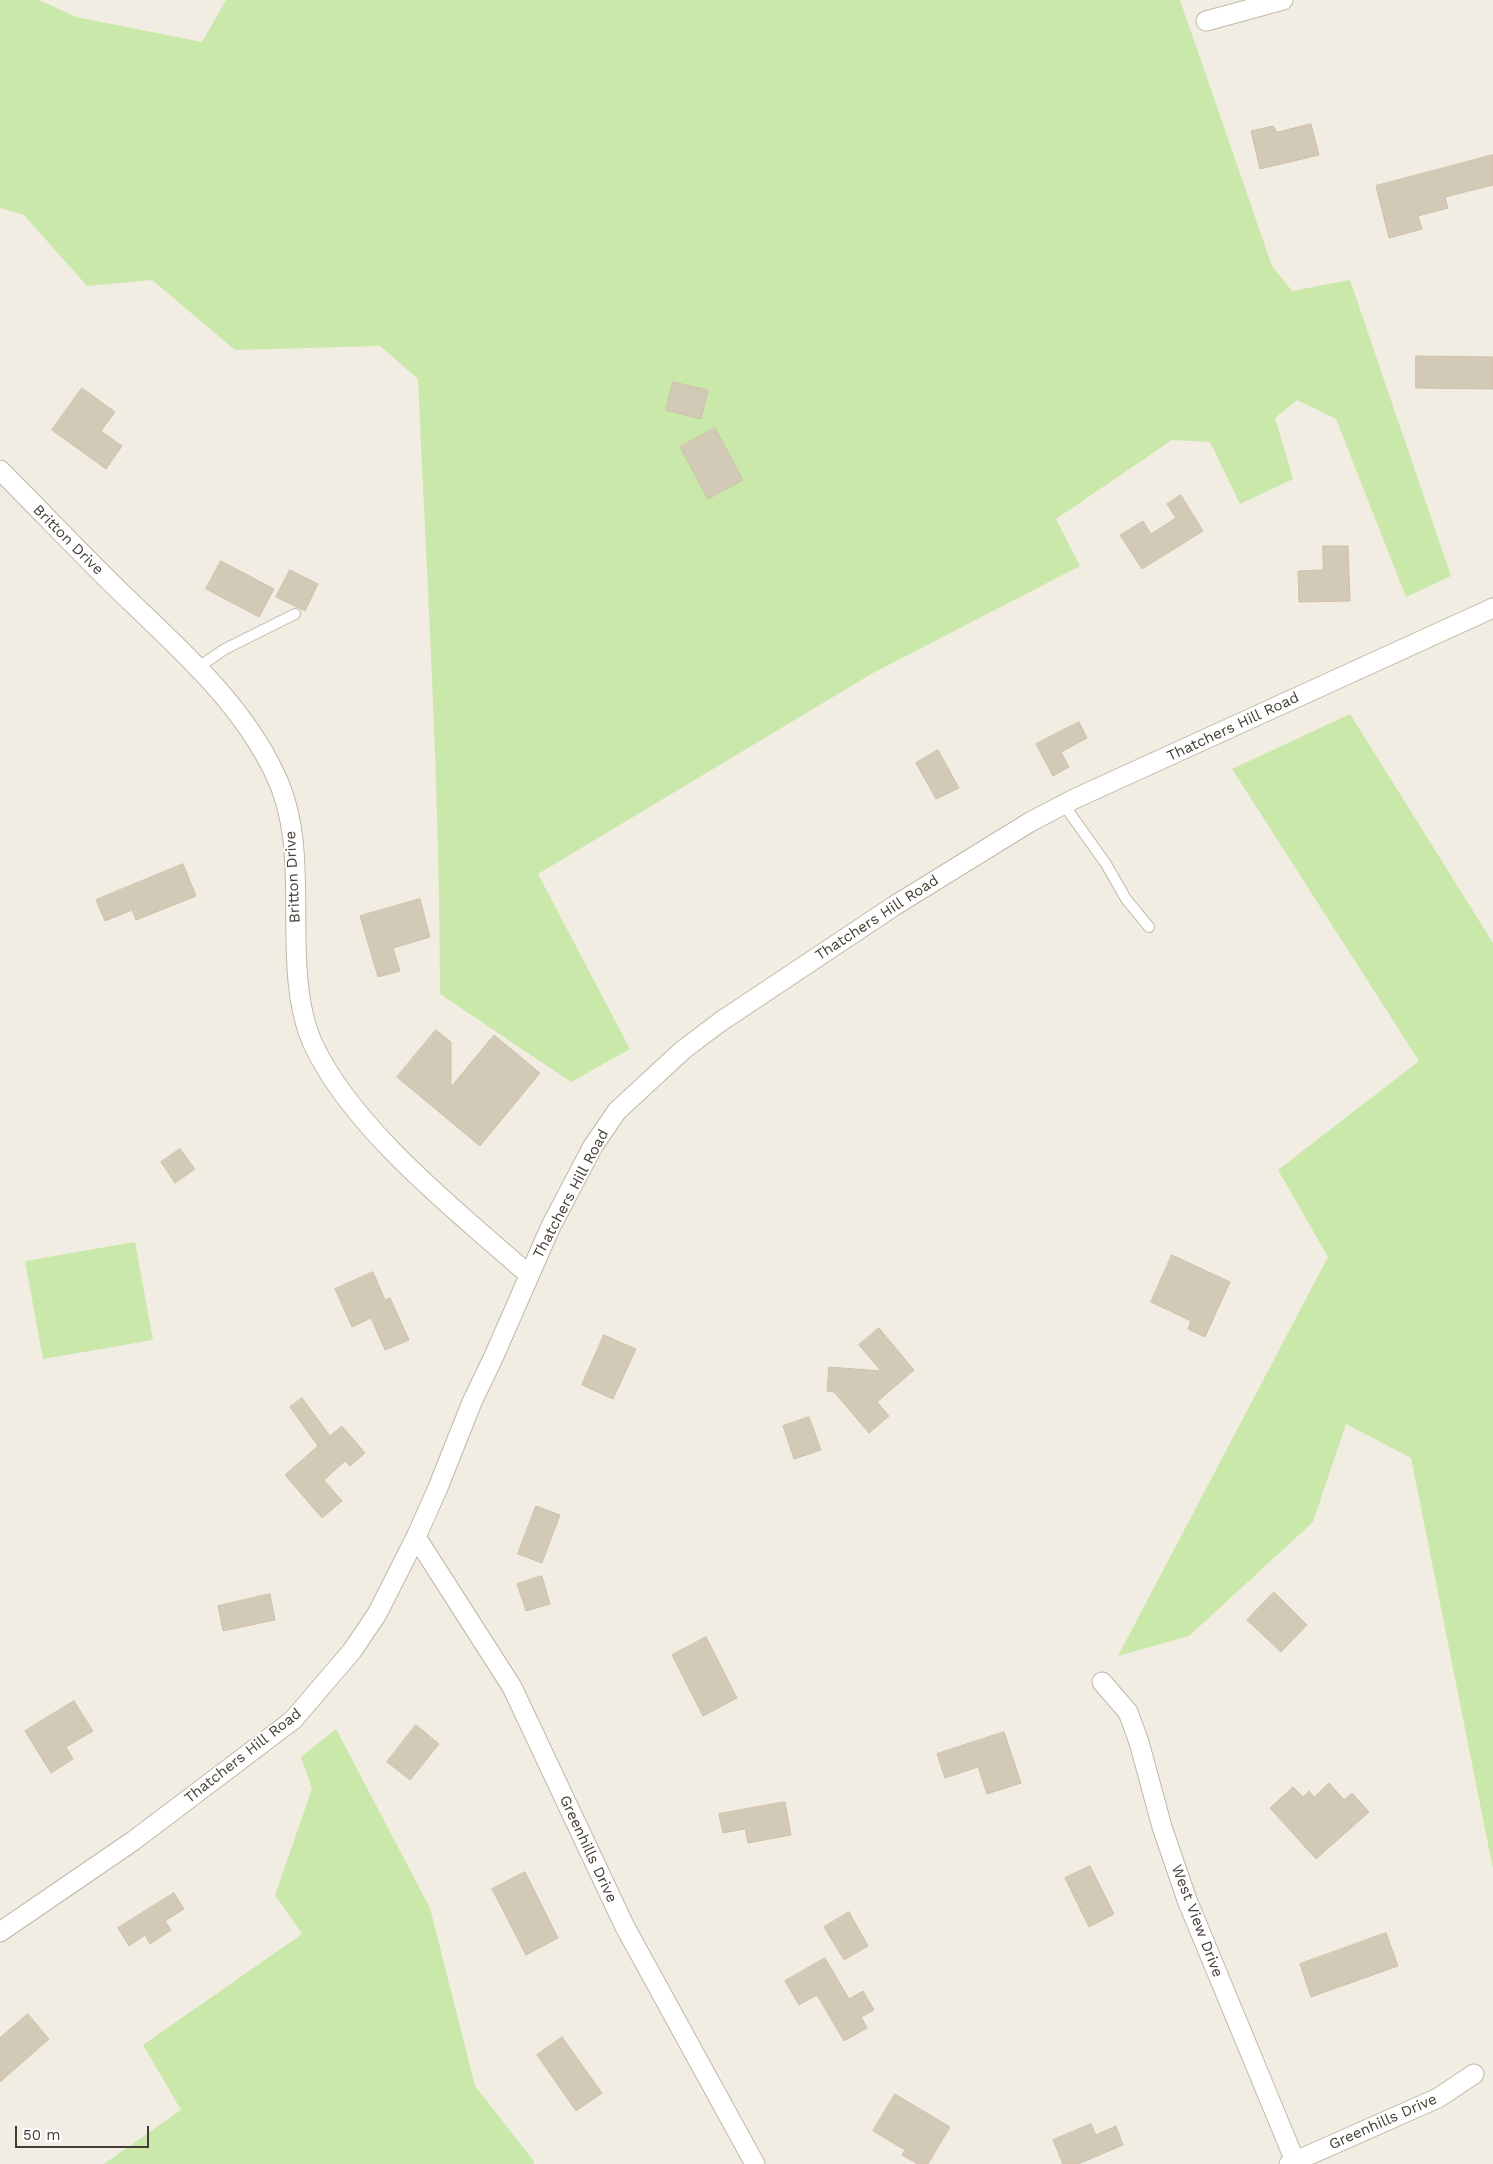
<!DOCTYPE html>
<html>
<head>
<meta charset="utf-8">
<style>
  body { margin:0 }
  #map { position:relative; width:1493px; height:2164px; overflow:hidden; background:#f2ede2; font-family:"Work Sans",sans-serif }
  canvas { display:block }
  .scale { position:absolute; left:15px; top:2126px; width:134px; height:22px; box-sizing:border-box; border:2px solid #433d33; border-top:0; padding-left:6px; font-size:15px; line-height:18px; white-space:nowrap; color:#433d33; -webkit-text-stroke:4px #fff; paint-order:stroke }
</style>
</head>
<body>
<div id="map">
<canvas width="1493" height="2164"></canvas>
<div class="scale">50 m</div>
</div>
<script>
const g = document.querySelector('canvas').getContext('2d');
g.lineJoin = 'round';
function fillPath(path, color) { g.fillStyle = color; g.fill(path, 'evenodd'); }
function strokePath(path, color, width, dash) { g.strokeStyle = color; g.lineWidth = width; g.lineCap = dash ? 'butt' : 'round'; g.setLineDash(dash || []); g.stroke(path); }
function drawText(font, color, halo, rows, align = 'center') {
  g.font = font + ' "Work Sans",sans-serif'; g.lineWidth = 4; g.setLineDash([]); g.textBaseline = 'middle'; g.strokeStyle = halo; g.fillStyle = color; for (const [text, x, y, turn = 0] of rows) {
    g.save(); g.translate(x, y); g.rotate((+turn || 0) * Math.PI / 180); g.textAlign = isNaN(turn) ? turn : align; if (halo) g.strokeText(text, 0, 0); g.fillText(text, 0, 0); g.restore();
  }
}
const green = new Path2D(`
  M0,0h39l37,17 126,25 24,-42h954l92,266 20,25 58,-11 101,296 -45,21 -70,-178 -39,-19 -22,18 18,61 -53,25 -30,-62 -38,-2 -116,79 24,47 -207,107 -335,201 92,175 -59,33 -131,-88c0,-205 -13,-410 -22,-615l-38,-33 -145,4 -83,-70 -65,6 -63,-71 -24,-7z
  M1350,714l143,229v926l-82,-411 -65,-34 -33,98 -124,114 -71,20 210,-399 -50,-87 141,-109 -187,-292z
  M135,1242l18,98 -110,19 -18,-98z
  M336,1729l94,179 45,178 58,74 1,4h-430l77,-54 -38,-65 159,-111 -27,-39 37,-106 -11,-32z`);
const building = new Path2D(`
  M1311,124l8,31 -59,14 -9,-38 22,-5 4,6z
  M1493,155v30l-48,12 3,11 -30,8 4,13 -33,9 -13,-52z
  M1416,356l77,1v32l-77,-1z
  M673,382l35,8 -7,29 -35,-9z
  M82,388l33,24 -14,19 21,15 -16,23 -54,-39z
  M715,428l28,52 -35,19 -28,-52z
  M1181,495l22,36 -61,38 -22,-34 23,-14 8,13 25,-16 -9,-14z
  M1323,546h25l2,55 -51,1 -1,-31 25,-1z
  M221,561l53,28 -15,28 -53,-28z
  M290,570l28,14 -13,27 -29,-14z
  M1079,722l8,16 -26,14 8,15 -16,9 -17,-32z
  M938,750l21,38 -23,11 -20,-36z
  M183,864l13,32 -60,24 -4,-10 -27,11 -9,-21z
  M420,899l10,38 -37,11 7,23 -22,6 -18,-61z
  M436,1030l15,12v45l43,-52 46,38 -60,73 -83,-69z
  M180,1149l15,20 -20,14 -14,-21z
  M1172,1255l58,27 -25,55 -17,-8 3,-8 -40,-19z
  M373,1272l12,28 5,-2 19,42 -24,10 -14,-32 -19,9 -17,-38z
  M879,1328l35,42 -37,32 12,14 -20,17 -35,-41 -7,-1 2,-24 52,4 -22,-26z
  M604,1335l32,14 -23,50 -31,-14z
  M302,1398l28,38 12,-10 23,27 -15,13 -5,-5 -21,19 18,21 -20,17 -37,-43 33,-29 -28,-39z
  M809,1417l12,33 -27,9 -11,-33z
  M536,1506l24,9 -18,48 -24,-9z
  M542,1576l8,28 -24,7 -9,-27z
  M1274,1592l33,33 -26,27 -34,-32z
  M270,1594l5,26 -52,11 -5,-25z
  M706,1637l31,61 -34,18 -31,-61z
  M74,1701l19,30 -27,16 7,12 -22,14 -26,-42z
  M416,1725l23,19 -29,36 -23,-18z
  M1004,1732l17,51 -34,11 -9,-27 -33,11 -8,-24z
  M1329,1783l15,17 8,-7 17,19 -53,47 -46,-51 23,-21 10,10 6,-6 5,6z
  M785,1802l6,33 -43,8 -3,-14 -22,4 -4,-19z
  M1090,1866l24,48 -25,13 -24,-49z
  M525,1872l33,66 -32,17 -34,-66z
  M174,1893l10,16 -19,12 6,9 -21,14 -5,-9 -16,11 -11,-18z
  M849,1912l19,34 -24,14 -20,-33z
  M1386,1933l12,33 -87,31 -11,-33z
  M825,1958l24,41 14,-8 11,19 -13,7 6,11 -23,13 -27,-46 -18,10 -14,-24z
  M28,2014l21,25 -49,43v-44z
  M562,2037l40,56 -26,18 -39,-56z
  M895,2094l55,33 -22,37h-10l-16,-9 3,-5 -32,-19z
  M1091,2124l5,11 20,-9 7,19 -45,19h-15l-10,-24z`);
const lane = new Path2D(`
  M197,668l28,-19 70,-35
  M1064,805l42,59 20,35 23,28`);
const street = new Path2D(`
  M1206,21l77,-21
  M0,470c44,44 87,90 132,133 52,50 110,102 142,169 32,64 17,139 24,209 2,21 6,43 15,63 40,86 145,168 216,231
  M416,1537l96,150 113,240 130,237
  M1102,1682l26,30 11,30 23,85 25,73 108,261
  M0,1932l133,-91 160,-121 59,-69 25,-37 39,-77 21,-47 35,-88 22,-46 57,-130 42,-80 24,-35 66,-61 37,-28 174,-116 136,-84 44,-23 419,-191
  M1289,2164l149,-66 36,-24`);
const streetNames = [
  ["Britton Drive",68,540,45],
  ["Thatchers Hill Road",1233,727,-25],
  ["Britton Drive",293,877,-93],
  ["Thatchers Hill Road",877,918,-33],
  ["Thatchers Hill Road",571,1194,-62],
  ["Thatchers Hill Road",243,1756,-38],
  ["Greenhills Drive",588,1849,65],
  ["West View Drive",1197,1921,69],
  ["Greenhills Drive",1383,2122,-24]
];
fillPath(green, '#cae8a9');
fillPath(building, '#d3c9b7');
strokePath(building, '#cec1aa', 1);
strokePath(lane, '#c0b8a8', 12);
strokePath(street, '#c0b8a8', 21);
strokePath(lane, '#fff', 10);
strokePath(street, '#fff', 19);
drawText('15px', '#433d33', '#fff', streetNames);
</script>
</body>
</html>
